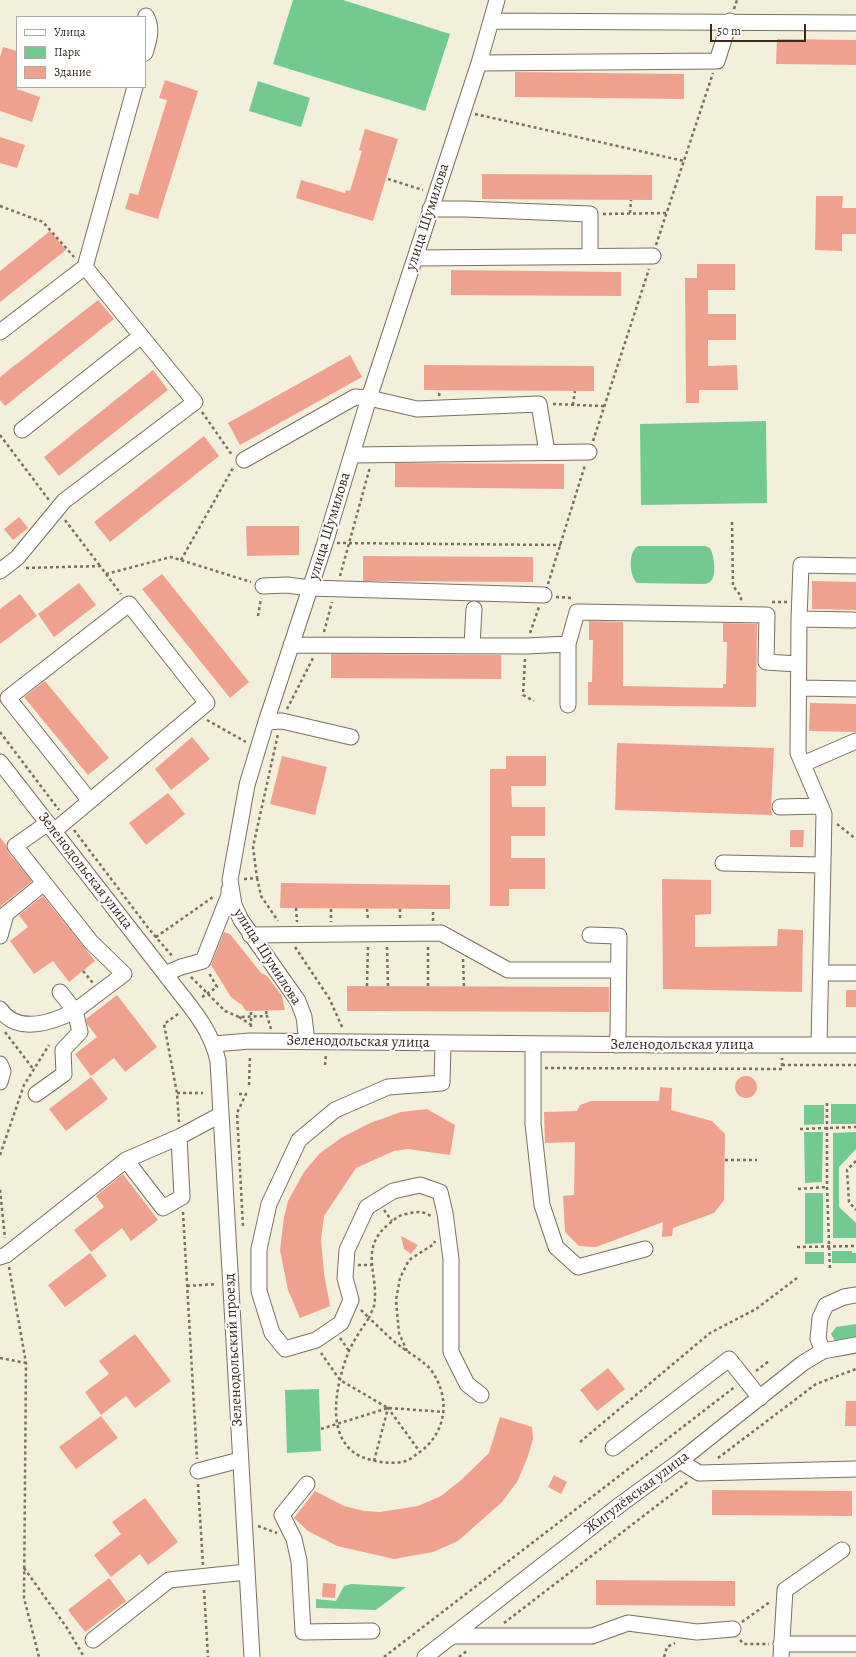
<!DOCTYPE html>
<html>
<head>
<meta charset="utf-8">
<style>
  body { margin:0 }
  #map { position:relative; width:856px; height:1657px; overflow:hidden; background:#f2efdb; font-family:Alegreya,serif }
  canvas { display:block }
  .legend { position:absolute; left:16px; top:16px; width:130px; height:72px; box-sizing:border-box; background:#fff; border:1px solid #b1aaa5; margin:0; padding:5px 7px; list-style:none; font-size:12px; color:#3b2a1e }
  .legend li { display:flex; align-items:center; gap:8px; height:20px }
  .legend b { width:20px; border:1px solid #b1aaa5 }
  .scale { position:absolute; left:710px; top:24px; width:96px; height:18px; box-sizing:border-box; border:2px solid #3b2a1e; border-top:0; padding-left:5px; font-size:12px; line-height:14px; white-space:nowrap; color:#3b2a1e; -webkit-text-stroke:3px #fff; paint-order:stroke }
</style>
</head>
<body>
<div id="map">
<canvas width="856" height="1657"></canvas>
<ul class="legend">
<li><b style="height:5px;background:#fff"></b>Улица</li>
<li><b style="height:11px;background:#73ca90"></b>Парк</li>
<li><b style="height:11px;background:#f0a18d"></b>Здание</li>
</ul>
<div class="scale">50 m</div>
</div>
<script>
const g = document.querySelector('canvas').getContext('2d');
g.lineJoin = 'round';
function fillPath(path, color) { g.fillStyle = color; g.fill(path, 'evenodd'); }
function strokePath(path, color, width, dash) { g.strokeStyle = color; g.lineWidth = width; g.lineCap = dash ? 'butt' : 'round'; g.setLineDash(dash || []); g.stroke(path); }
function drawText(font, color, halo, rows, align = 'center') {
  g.font = font + ' Alegreya,serif'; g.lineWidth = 4; g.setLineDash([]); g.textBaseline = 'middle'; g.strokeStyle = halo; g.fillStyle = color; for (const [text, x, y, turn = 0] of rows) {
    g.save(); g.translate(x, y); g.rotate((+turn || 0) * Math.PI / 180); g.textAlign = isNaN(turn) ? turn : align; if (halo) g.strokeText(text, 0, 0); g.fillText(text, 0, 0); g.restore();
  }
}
const green = new Path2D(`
  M293,0h50l107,34 -25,77 -152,-47z
  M258,81l52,17 -9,29 -52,-16z
  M766,421l1,82 -126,2 -1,-81z
  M638,546h67l5,2c4,7 7,27 1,33 -1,1 -5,3 -6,3l-68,-1c-8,-7 -9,-32 1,-37z
  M831,1104h25v20h-25z
  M804,1105h20v19l-20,1z
  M804,1132h19l-1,50 -17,1z
  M856,1132v17l-17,18v40l17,16v15h-23v-105z
  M805,1193h18v50l-18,1z
  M832,1251h20v2h4v10h-24z
  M805,1252h19v12h-19z
  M856,1324v17h-21l-4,-7 5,-7z
  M319,1389l2,62 -34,2 -2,-63z
  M351,1584l55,3 -30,23 -60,-2v-9l20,2 8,-15z`);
const building = new Path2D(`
  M777,39l79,1v25l-80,-1z
  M3,47l14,4v38l23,8 -8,25 -32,-11v-54z
  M515,72l169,2v25l-169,-2z
  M165,80l33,11 -40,128 -33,-10 5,-16 8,2 29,-95 -8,-2z
  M365,129l33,10 -25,82 -77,-23 5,-18 44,13 1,-3 4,1 12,-40 -3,-1z
  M0,137l25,8 -8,23 -17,-5z
  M482,174l170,1v25l-170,-1z
  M816,196h27l-1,12h14v26h-14v17l-27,-1z
  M50,231l16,19 -66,52v-31z
  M697,264h38v26h-27v24h28v26h-28v26l29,-1 1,25h-39v13h-13l-1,-125h12z
  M451,270l170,2v24l-170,-1z
  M98,300l16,19 -109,87 -5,-6v-23z
  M350,355l12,22 -122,68 -12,-22z
  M424,365l170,1v25l-170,-1z
  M153,370l15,20 -109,86 -15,-19z
  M204,436l15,20 -109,86 -16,-20z
  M395,463l169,1v25l-169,-2z
  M19,517l9,11 -15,12 -9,-11z
  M246,526h53v29l-52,1z
  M363,556l170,1v25l-170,-1z
  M162,574l87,108 -19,16 -88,-109z
  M812,581l44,1v28l-44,-1z
  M79,583l17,22 -42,32 -16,-23z
  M20,594l17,22 -37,28v-35z
  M589,621l34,1v64l100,2v-4h3l1,-42h-4v-19l34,1 -1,83 -168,-2v-23h4l1,-42h-4z
  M331,654l170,1v24l-170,-1z
  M45,681l64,77 -21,17 -64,-78z
  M810,703l46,1v28l-47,-1z
  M192,737l18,22 -39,31 -16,-21z
  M617,743l157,5 -3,59 1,8 -157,-5z
  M282,756l45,11 -12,48 -45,-11z
  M506,756h40v30h-35l1,21h33v29h-34v22h34v31h-36v17h-19v-137h16z
  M168,793l17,21 -39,31 -17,-22z
  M790,830h14l-1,17h-13z
  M0,837l6,8 2,7 24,29 -32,26z
  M662,879l49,1v34l-16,1v32l82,-1 1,-17 25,1 -1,62 -139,-3z
  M281,883l169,2v24l-170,-1z
  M43,896l52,65 -26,21 -16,-21 -19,13 -24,-33 18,-14 -9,-12z
  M224,932l6,2 31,39 6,3 15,20 3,14 -39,1 -4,-6 -11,-8 -20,-32z
  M347,986l262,1v25l-262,-1z
  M846,990h10v17h-10z
  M117,995l40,52 -32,25 -11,-14 -23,18 -16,-22 22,-17 -10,-13 -1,-5z
  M735 1087a11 11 0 1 1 22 0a11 11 0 1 1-22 0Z
  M91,1077l17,22 -42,32 -17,-22z
  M660,1087l12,1 -1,22 41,11 13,13 -1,66 -10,13 -41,15 -1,8 -10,1 1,-15 -67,25 -17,-1 -14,-14 -2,-36 11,-1 1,-53 -30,1 -1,-31 33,-1 3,-6 11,-4h68z
  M427,1109l28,16 -5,30 -42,-6 -14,2 -38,17 -32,48 -3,23 3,35 6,32 -30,12 -12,-28 -8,-40 4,-33 4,-16 16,-29 16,-19 21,-15 29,-15 31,-11z
  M123,1174l35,46 -27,21 -9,-13 -31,24 -17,-22 30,-23 -8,-11z
  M401,1236l17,9 -7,9 -7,-5z
  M90,1253l17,23 -42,31 -17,-22z
  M135,1334l36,47 -36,27 -9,-12 -25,19 -16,-23 24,-18 -10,-13z
  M608,1368l17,21 -28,22 -17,-21z
  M846,1401h10v25h-11z
  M101,1416l17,22 -42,31 -17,-22z
  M500,1417l32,10 1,12 -5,17 -11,26 -15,20 -44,39 -25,11 -39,7 -57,-13 -29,-15 -14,-13 21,-27 29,15 20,5 16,1 38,-6 23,-10 19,-15 29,-28z
  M554,1475l13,7 -6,12 -13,-7z
  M712,1490l140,1v25l-140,-1z
  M145,1498l33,44 -30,23 -8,-11 -29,23 -17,-22 27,-21 -9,-12z
  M109,1578l17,23 -41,31 -17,-22z
  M596,1580l139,1v25l-139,-1z
  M323,1583l13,1 -1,14 -13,-1z`);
const path = new Path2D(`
  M734,9l3,-9
  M475,114l209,47
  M388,179l35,11
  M0,206l43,16 31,35
  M630,213l1,-13
  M603,214l64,-1
  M656,245l57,-172
  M439,396l1,-6
  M553,404l51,2
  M573,405l2,-14
  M202,412l30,43
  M0,435l49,65
  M593,441l56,-172
  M65,520l35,46
  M732,522l1,64 8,10v5
  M337,543l224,2
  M181,560l52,-92
  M26,568l74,-2 21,28
  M106,574l65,-17 80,25
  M340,576l30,-109
  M548,584l37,-119
  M556,597l17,1
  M772,602h15
  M258,616l3,-18
  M324,632l8,-30
  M530,633l9,-26
  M525,659l-2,36 11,6
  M287,709l26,-51
  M207,720l39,22
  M0,732l59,78
  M837,824l19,15
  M74,830l75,99 24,28
  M257,878l4,18 17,25
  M244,879l13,-1 -4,-31 25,-113
  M296,908l1,14
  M331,909v13
  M367,909l1,11
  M400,909v12
  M433,921v-12
  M156,937l57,-40
  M295,947l34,51 14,31
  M387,947l1,39
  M428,947v39
  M463,959l1,27
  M83,971l10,12
  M191,977l34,34 14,6 28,-1 4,13
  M367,986l1,-39
  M202,997l15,-10 -8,-14
  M266,1011l1,5
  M178,1014l-14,10 13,69 2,29
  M239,1017l14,9
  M251,1027v-16
  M5,1032l29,38
  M325,1065l1,-11
  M782,1065h74
  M545,1068l237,1v-11
  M249,1085l1,-30
  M177,1093h26
  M239,1094h7l-9,19 6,113
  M827,1103v84l3,84
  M800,1129l56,-2
  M0,1155l24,-70 25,-40
  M725,1160h32
  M856,1161l-9,9 2,32 7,8
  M798,1189l29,-2
  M0,1190l5,48
  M384,1210l8,11
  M183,1212l14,247
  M797,1247l59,-1
  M358,1265h14
  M9,1267l17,96 -2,235 15,59
  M187,1286l30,-2
  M361,1310l8,8c-7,10 -15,22 -20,33 -13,32 -26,89 13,106 13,5 31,8 44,4 4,-1 8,-5 11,-7 29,-19 35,-55 14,-84 -6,-8 -22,-17 -31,-24 -11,-8 -21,-19 -31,-28 1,-4 4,-8 5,-12 6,-31 -17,-57 16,-83 5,-4 9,-8 16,-9 10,-2 17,-4 26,3
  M340,1338l9,13
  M407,1351l-8,-18 -3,-33 4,-22 9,-18 25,-16 1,-3
  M0,1358l26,5
  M756,1371l13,-10
  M389,1408l55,4
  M321,1429l67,-21 -48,-28 -19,-27
  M580,1442l130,-109 46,-24 41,-31
  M718,1458l98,-74 40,-15
  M374,1461l14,-53 32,44
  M198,1484l5,81
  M258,1526l19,7
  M24,1568l43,60 17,29
  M204,1590l4,67
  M742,1622l29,-21
  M504,1623l185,-142
  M740,1640l4,4h25
  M384,1657l352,-271
  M459,1657l9,-7
  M664,1657l3,-10 8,-4`);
const minor = new Path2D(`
  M491,21l365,2
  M145,53c4,-13 8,-25 1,-37
  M479,63l238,-2 13,-40
  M430,209h35l125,5v43
  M415,258l238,-2
  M85,267l50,-180
  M0,332l85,-65 110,135 -131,99 -47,57 -17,13
  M22,430l119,-94
  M352,455l237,-3
  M244,460l111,-63 14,1 48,11 122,-5 8,48
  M263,586l24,-1 23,3 234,7
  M799,619l54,1
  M291,645l235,1 42,-2 9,-32 190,3 -1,47 32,2
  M472,645l2,-36
  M799,688l57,1
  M568,705v-61
  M266,722l16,-1 69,16
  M0,762l190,244c13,17 23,33 28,55l34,596
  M803,764l53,-23
  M780,807l41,-1
  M54,831l153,-128 -78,-99 -121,94 82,103
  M723,863l100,2
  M250,935l191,-2 67,37h110
  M590,935l29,1 -1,99 -2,10
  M0,936l6,-22 38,-31
  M821,973h35
  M165,974l16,-7 22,-6 26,-66v-5
  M0,1009c17,26 53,13 75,2l-15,-19
  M307,1042l-3,-25 -6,-16 -57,-81 -7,-15 -4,-25 17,-95 19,-63 59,-179 44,-145 110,-335 18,-63
  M443,1043l-1,40 -54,4 -53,23 -36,30 -30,64 -10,45v42l13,42 13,16 31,-9 25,-17 10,-23 -6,-22 2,-28 20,-43 26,-16 27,-6 20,7 5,21 6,46v93l16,32 14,11
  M214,1044l36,-3 416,4h190
  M533,1044v80l9,81 14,42 22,20 67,-18
  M819,1045l5,-231 -26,-61 1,-134 2,-54 55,1
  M0,1064l3,7 -3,11
  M36,1094l28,-20 -1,-24 17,-18 -5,-21 49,-37 -33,-32 -76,-96 33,-23
  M126,1160l37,48 19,-11 -3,-60
  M0,1257l6,-2 120,-95 53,-23 41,-22
  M823,1351l-5,-12 2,-21 6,-13 18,-8 12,-2
  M613,1448l116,-89 31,39
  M680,1461l19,12 157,-4
  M198,1471l42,-11
  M307,1484l-25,31 12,24 5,22 4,71 69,-1
  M452,1636h140l36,-13 69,9 36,-3
  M93,1640l76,-60 78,-8
  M781,1644h75
  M425,1657l196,-153 59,-43 123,-98 20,-12 33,-6
  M781,1657l4,-67 57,-40`);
const streetNames = [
  ["улица Шумилова",428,217,-72],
  ["улица Шумилова",330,526,-73],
  ["Зеленодольская улица",85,871,52],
  ["улица Шумилова",267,957,57],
  ["Зеленодольская улица",358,1042,1],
  ["Зеленодольская улица",682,1045],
  ["Зеленодольский проезд",234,1350,-93],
  ["Жигулёвская улица",637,1493,-37]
];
fillPath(green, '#73ca90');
fillPath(building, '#f0a18d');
strokePath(minor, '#7b6f60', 17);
strokePath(path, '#7b6f60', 2.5, [3, 3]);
strokePath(minor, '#fff', 15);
drawText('15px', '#3b2a1e', '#fff', streetNames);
</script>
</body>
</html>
